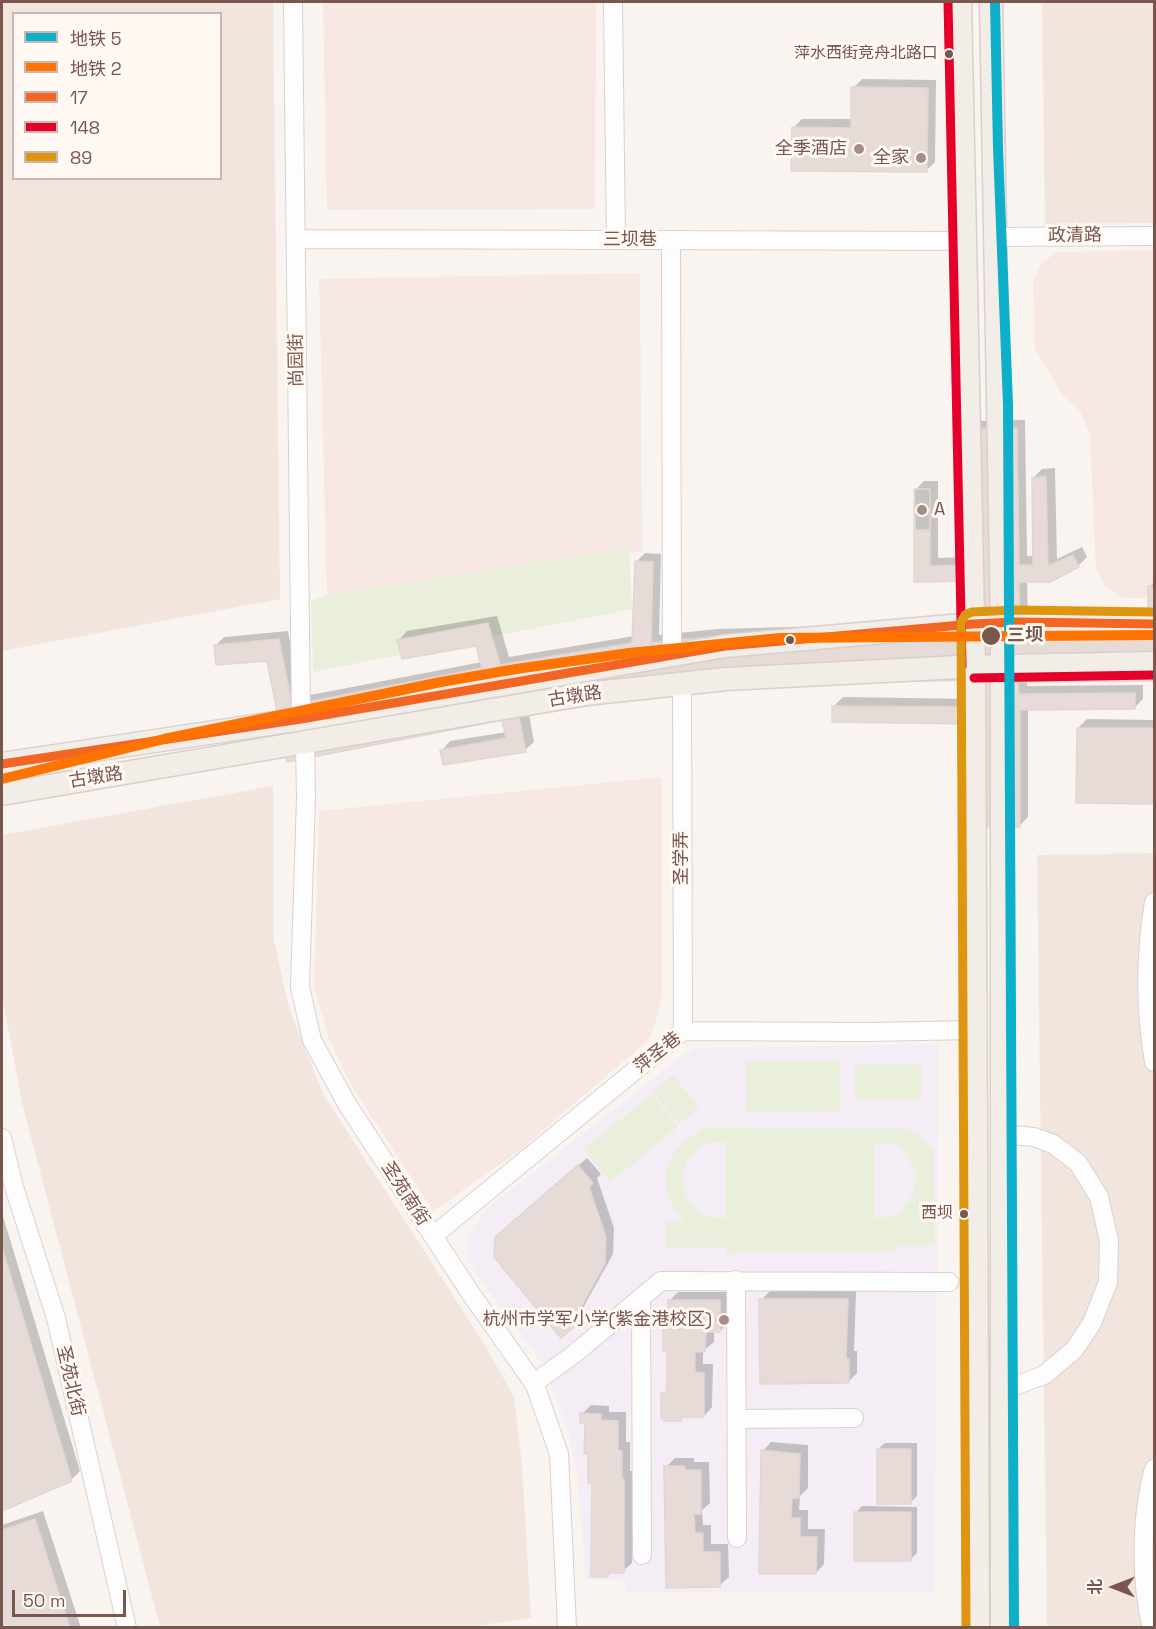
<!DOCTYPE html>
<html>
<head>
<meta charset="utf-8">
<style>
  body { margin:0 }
  #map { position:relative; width:1156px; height:1629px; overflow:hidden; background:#f9f4f0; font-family:"Space Grotesk","Noto Sans SC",sans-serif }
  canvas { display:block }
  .frame { position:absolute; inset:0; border:3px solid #79564e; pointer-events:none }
  .legend { position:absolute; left:12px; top:12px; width:210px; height:168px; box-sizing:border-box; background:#fff8f3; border:2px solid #c9b7b1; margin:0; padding:8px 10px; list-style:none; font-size:18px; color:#79564e }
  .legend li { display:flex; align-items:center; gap:12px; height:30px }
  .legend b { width:30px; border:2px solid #c9b7b1 }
  .north { position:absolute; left:1084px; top:1557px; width:60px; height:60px; -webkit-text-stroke:4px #fff8f3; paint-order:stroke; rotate:270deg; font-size:16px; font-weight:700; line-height:24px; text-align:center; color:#79564e }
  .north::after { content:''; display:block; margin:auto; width:21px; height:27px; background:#79564e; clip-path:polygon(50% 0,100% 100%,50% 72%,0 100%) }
  .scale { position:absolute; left:12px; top:1590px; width:114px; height:27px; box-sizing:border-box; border:3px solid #79564e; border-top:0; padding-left:8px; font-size:18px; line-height:21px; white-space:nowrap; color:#79564e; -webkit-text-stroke:4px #fff8f3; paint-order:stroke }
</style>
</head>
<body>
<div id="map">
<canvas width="1156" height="1629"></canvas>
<div class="frame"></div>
<ul class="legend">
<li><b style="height:8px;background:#0db0c8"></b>地铁 5</li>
<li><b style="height:8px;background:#ff7300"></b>地铁 2</li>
<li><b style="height:8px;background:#f26522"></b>17</li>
<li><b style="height:8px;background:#e4002b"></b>148</li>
<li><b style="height:8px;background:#de9610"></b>89</li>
</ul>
<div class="north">北</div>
<div class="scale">50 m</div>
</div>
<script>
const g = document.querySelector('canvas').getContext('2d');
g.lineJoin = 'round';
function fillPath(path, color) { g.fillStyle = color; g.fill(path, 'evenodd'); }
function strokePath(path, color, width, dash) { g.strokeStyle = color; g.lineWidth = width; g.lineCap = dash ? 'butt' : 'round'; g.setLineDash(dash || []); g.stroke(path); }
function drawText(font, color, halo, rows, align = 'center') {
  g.font = font + ' "Space Grotesk","Noto Sans SC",sans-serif'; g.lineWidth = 6; g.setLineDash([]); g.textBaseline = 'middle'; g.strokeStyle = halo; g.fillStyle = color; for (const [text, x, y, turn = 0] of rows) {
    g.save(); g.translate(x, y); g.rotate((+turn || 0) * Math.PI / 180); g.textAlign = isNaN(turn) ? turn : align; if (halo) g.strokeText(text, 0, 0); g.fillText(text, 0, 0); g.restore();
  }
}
const residential = new Path2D(`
  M2,2h271l7,597 -278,52zM14,14h206v164h-206z
  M1042,2h112v221l-109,1z
  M273,786v150l16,72 34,86 162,251 29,52 8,67 9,154 -70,10 -301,-1 -138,-524 -20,-109v-159z
  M1154,853v774h-107l-10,-772z`);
const commercial = new Path2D(`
  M323,2h273l-1,207 -268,1z
  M1154,250v348h-32l-17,-13 -9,-16 -6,-133 -9,-23 -19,-19 -27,-45 -2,-67 9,-20 16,-10z
  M640,273l2,278 -315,44 -8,-316z
  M662,777v216l-6,28 -8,19 -130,112 -85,59 -82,-126 -22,-46 -15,-52 5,-176z`);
const education = new Path2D(`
  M939,1044l-5,548h-309v-12h-39l-8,-98 -8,-44 -24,-69 -71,-97 -8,-17 1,-17 17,-28 208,-162z`);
const green = new Path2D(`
  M629,548l3,61 -319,63 -2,-71 16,-6z
  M840,1060l1,51 -94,1 -1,-51z
  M855,1064h66v36h-66z
  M673,1075l26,32 -20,17 -26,-32z
  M652,1094l26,33 -68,55 -27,-33z
  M705,1127l200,1 16,8 12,13 1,51 -14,22h15v23h-40v7l-169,1v-6h-61v-25l19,-1c-3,-5 -9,-9 -11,-15 -19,-36 2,-62 32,-79zM726,1142v76c-47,3 -58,-59 -18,-75 5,-2 13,-1 18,-1zM874,1143l21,1 10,8 12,24 -3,16 -16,23 -23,4z`);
const shadow = new Path2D(`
  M862,79l74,1 -1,82 -9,9 -133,-43 9,-9h50l1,-31z
  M1025,420l2,136h7l-1,-78 9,-9 13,-1 2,91 25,-12 5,10 -9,9 -51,14 1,42 121,-1 1,-34 4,-5v97l-127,1v6l116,-1v14l-9,9 -106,1v108l-9,9 -47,-104 -138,-16 9,-9 129,2v-20l-174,3 -192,20 -77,12 5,28 -9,8h-83l8,-9 57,-9 -3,-14 -216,42 -20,-101 -53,-13 9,-9 64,-6 12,66 182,-35 -5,-18 -78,-4 8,-9 90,-15 12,41 125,-21 2,-74 9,-9 16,1 -2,81 59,-6 253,-7v-43l-55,1 -1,-90 9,-9h14v77l32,-1 7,-136z
  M1087,719l67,1v82h-76v-74z
  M587,1158l14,16 -4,4 17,50 -1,26 -29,52 3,7 -25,23 -56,-107z
  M2,1213l78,258 -9,9 -69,29z
  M770,1291h86l-2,60h3v22l-9,9 -87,-82z
  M678,1292h51v30l-9,9 -6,-1v12l-11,9v13h10l-1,43 -8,9h-19l-5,4 -17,-26 5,-5v-39l-3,-20 4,-5 1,-25z
  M591,1405l18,1v6h17v30h4v29h3l-1,92 -9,8h-11l-4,4 -22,-153 -4,-8z
  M771,1442l37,3v43l-8,8 -1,14h9v19h17l-1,35 -8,9 -55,-1 2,-121z
  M885,1443h32v53l-7,7 -32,-54z
  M675,1458h19v4h15l1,41 -8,7 1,15h8v19h17l1,33 -9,8 -53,1 -1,-119z
  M862,1506l55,1v46l-7,7 -54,-47z
  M43,1511l38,117h-79v-103z`);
const building = new Path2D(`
  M851,87l77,1 -1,84 -136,-1 1,-44 59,1z
  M1017,428l2,137h14l-1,-87 14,-2 2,90 25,-11 6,12 -29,15h-31l1,48 128,-1v-43h6v95l-136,1 1,12 116,-1v16l-115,1v117l-49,-1v-102l-139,-2v-16l139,1v-27l-173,4 -67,4 -125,15 -87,14 7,35 -83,13 -3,-15 66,-12 -4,-18 -215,42 -20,-101 -51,4 -2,-20 65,-6 13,66 190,-37 -6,-22 -74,13 -5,-19 91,-17 12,42 132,-22 3,-82 18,1 -2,81 57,-6 261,-7v-49l-55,1v-93h16v77l39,-1 -2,-136z
  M914,489h16v41h-16z
  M1077,728h77v76l-78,-1z
  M578,1165l15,18 -4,4 17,50 -1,27 -29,52 3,7 -18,15 -67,-81 1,-20z
  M2,1247l70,234 -70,30z
  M759,1299h89l-2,60h3v24l-89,1z
  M668,1300h52v32h-14l-1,20h-10v20l9,1v44h-23v4h-17v-3h-3v-25h6v-42h-4v-22h5z
  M580,1413l21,1v6l17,1v29l4,1v28h2v94h-16v4h-17l1,-94h-4v-29h-4l1,-31h-5z
  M877,1449h34v55h-34z
  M761,1450l39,4 -1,44h-7l-1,20h9v19h17l-1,37h-57z
  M664,1466h21v4h16v44h-7l1,19h8v19h17v35l-54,1z
  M854,1512h57v49h-57z
  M35,1519l35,109h-68v-98z`);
const minor = new Path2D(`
  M293,2l8,717
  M613,2l3,238
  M995,237l159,-1
  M296,239l669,2
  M671,240l1,415
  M682,684l1,347
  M305,744l1,54 -6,189 12,53 35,64 124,190 64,91 24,69 8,174
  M1154,902c-9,53 -9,107 0,160
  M2,1138l12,49 42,131 71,310
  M433,1236l250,-205 183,1 110,-2
  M736,1280l1,258
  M641,1297l1,258
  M541,1378l32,-23 88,-74 288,1
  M1001,1391l43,-16 30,-25 18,-27 16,-41 1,-41 -10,-44 -21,-34 -25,-19 -19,-7 -33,-3
  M737,1419l117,-1
  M1152,1628c-12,-46 -11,-114 2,-159`);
const major = new Path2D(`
  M960,2l14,664 4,962
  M991,2l11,621v1005
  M2,764l299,-45 424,-73 248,-22 43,-2 138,2
  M2,794l584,-100 140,-15 234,-12 194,-4`);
const bus1 = new Path2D(`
  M2,764l299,-45 424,-73 248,-22 43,-2 138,2`);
const bus2 = new Path2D(`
  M948,2l14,664
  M974,678l180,-3`);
const bus3 = new Path2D(`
  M966,1628l-5,-1006 4,-7 7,-3 44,-2 138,2`);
const metro1 = new Path2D(`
  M995,2l3,146 10,257 6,1223`);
const metro2 = new Path2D(`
  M2,779l162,-40 277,-57 75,-13 113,-16 151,-15 374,-3`);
const markers = [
  [949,54,5,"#79564e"],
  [859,149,6,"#a68d87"],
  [921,158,6,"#a68d87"],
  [922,510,6,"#a68d87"],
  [991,636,10,"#79564e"],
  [790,640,5,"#79564e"],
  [964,1214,5,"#79564e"],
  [724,1320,6,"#a68d87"]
];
const busNames = [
  ["萍水西街竞舟北路口",938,54],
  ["西坝",953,1214]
];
const poiNames = [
  ["全季酒店",847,149],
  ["全家",909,158],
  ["A",934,510,"left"],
  ["杭州市学军小学(紫金港校区)",712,1320]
];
const streetNames = [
  ["政清路",1075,236,-1],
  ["三坝巷",630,240],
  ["尚园街",297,360,-91],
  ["古墩路",575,697,-9],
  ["古墩路",96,778,-9],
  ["圣学弄",682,858,-90],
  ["萍圣巷",658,1053,-38],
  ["圣苑南街",405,1194,57],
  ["圣苑北街",70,1381,77]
];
const stopNames = [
  ["三坝",1007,636]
];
fillPath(residential, '#f2e5de');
fillPath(commercial, '#f8e8e4');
fillPath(education, '#f4edf6');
fillPath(green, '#eaefdb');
fillPath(shadow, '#0003');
fillPath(building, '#e6dbd7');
strokePath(building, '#e2d6d2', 1.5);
strokePath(minor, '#d9d1cd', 20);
strokePath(major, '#dacfcc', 25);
strokePath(minor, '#fefdfd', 18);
strokePath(major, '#f3ede8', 22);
strokePath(bus1, '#f26522', 9);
strokePath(bus2, '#e4002b', 9);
strokePath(bus3, '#de9610', 9);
strokePath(metro1, '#0db0c8', 10);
strokePath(metro2, '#ff7300', 10);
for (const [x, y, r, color] of markers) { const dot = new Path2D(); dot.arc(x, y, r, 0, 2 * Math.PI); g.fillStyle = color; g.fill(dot); strokePath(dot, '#fff8f3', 2); }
drawText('16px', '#79564e', '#fff8f3', busNames, 'right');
drawText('18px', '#79564e', '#fff8f3', poiNames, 'right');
drawText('18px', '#79564e', '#fff8f3', streetNames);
drawText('bold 18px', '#79564e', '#fff8f3', stopNames, 'left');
</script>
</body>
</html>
